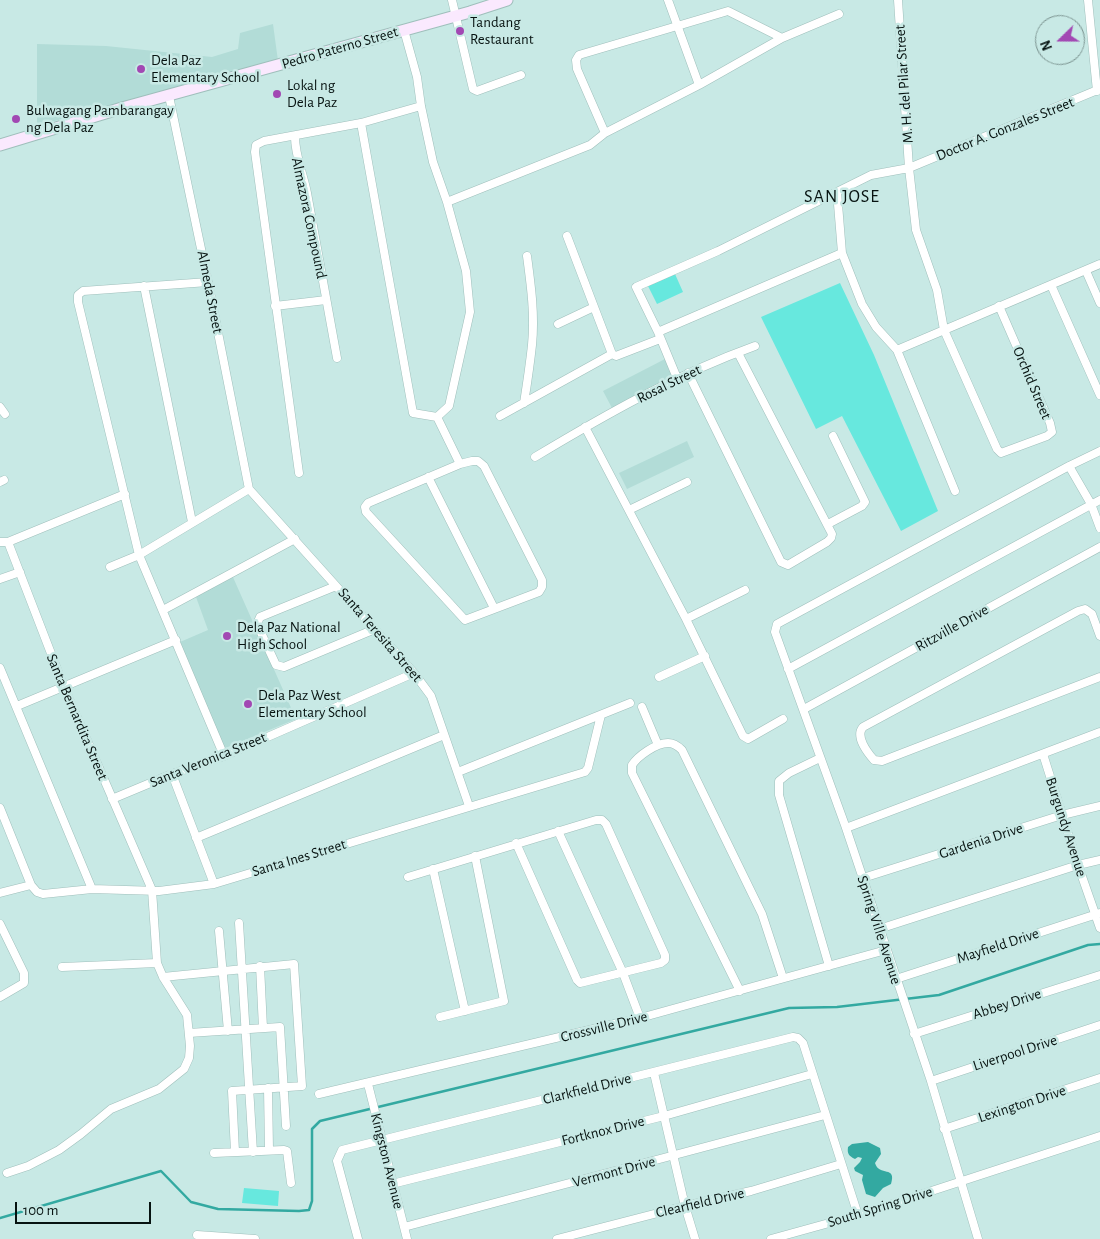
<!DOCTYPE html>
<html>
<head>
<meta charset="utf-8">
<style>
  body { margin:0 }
  #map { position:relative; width:1100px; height:1239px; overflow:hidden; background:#c8e9e5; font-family:"Alegreya Sans",sans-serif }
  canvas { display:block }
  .north { position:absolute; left:1035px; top:15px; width:50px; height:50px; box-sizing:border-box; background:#c8e9e5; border:1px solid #7b9390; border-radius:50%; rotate:248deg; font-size:14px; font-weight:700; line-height:20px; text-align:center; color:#071311 }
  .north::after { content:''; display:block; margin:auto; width:18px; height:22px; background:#a248b3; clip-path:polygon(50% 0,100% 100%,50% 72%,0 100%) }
  .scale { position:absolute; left:15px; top:1202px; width:136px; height:22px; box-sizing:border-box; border:2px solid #071311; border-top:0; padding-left:6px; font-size:15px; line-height:18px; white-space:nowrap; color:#071311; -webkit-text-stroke:4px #c8e9e5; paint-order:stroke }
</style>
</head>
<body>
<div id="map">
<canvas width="1100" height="1239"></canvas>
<div class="north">N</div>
<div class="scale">100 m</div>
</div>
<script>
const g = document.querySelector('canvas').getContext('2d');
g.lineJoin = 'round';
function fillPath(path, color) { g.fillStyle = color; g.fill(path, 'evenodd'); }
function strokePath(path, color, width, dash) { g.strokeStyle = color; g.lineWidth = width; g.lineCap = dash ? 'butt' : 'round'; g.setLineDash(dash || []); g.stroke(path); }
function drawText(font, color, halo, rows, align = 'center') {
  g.font = font + ' "Alegreya Sans",sans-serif'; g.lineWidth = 5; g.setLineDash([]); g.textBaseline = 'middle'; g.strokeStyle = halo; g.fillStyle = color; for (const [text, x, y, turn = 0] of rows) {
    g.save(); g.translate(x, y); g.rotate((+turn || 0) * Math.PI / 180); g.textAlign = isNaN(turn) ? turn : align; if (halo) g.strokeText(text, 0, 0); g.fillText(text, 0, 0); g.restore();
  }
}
const built = new Path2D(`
  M273,24l5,37 -66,16 -175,49v-82l69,2 106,11 26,-8 2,-16z
  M665,359l8,18 -61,31 -9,-17z
  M687,441l7,16 -67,32 -8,-16z
  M232,575l64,144 -73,30 -43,-107 28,-12 -12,-33z`);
const green = new Path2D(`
  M675,274l8,18 -26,12 -9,-18z
  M840,283l34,72 64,156 -37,20 -59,-115 -26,13 -55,-112z
  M244,1188l35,3 -1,15 -36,-3z`);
const water = new Path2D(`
  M868,1142l12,6 1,6 -6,9c4,14 22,2 16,21l-8,4 -8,9 -9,-3 -4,-14 1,-5 -8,-4 -1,-3 6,-6 2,-4 -4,-1 -3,2c-6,-3 -8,-5 -7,-12l4,-3z`);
const stream = new Path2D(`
  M0,1218l161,-47 30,31 27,7 81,2 10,-1 3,-9v-72l8,-8 469,-113 48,-1 102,-12 149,-50 12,-1`);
const street = new Path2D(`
  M452,0l21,89 4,2 44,-16
  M668,0l31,85
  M898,0l11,168 7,62 21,60 7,40 53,119 4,4 46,-17 5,-4 -2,-9 -51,-117
  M1088,0l9,91
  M169,96l39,186 41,207
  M361,123l52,290 24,4 12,-11 21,-94 -4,-41 -19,-69 -14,-40 -12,-56 -4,-29 -13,-47
  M605,133l-28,-64 -1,-9 3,-5 149,-44 54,27
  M295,137c0,19 8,36 12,56l30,165
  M837,192l5,61 20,51 14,23 21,23 58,141
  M447,202l143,-57 15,-12 94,-48 83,-47 57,-24
  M567,236l45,118 4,2 44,-17
  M1086,271l14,32
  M208,282l-125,9 -5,4v7l61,253 85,201
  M1051,285l49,110
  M144,286l48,236
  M275,306l51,-6
  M558,324l36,-17
  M658,332l184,-79
  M897,350l203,-86
  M688,373l93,189 7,3 39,-23 4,-4 1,-4 -94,-181
  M677,378l-19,-46 -22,-45 82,-36 153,-76 38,-7 191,-79
  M524,403c3,-19 6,-39 8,-58 3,-30 -1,-59 -5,-89
  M0,407l5,7
  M500,416l112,-62
  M437,417l23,47
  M585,427l101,192 57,117 5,3 35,-20
  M535,457c70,-42 142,-83 220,-111
  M472,461h6l6,5 58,114v7l-3,5 -74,28 -99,-108 -1,-5 3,-4 92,-39z
  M1069,466l22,38 9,24
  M299,473l-44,-321 1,-7 8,-4 97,-18 60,-17
  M428,477l66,131
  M0,482l4,-2
  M249,489l165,184 17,23 38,110
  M629,510l58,-28
  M828,524l34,-18 3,-4 -32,-66
  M0,542h8l117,-48
  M110,567l29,-12 110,-66
  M0,579l20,-7
  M336,586l-76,31 -3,7 19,41 8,2 91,-38
  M163,610l132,-71
  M686,619l59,-29
  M1100,636l-8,-22 -7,-5 -7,2 -215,116c-8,9 4,25 11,33l8,1 218,-84
  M0,668l92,221
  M788,669l312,-169
  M659,677l46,-21
  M17,706l159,-66
  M642,707l16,38
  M804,709l296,-162
  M1043,754l35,111 22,63
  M820,758l-31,15 -10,8v14l50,171
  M458,772l172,-69
  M172,774l42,110
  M112,799l60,-25 52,-18 190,-83
  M0,808l31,77 6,7 6,2 49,-5 67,2 55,-7 371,-112 3,-4 13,-53
  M846,828l254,-96
  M558,831l65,142 17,45
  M196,838l248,-103
  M433,869l32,142
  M408,877l188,-57h6l4,4 59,131v5l-4,3 -81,20 -3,-3 -61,-137
  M863,878l199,-63 38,-9
  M0,893l31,-8
  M239,923l14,229
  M0,924l24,49v10l-24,14
  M879,929l199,-64 22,-5
  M219,931l9,100
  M260,966l3,62
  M62,967l95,-4
  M163,977l131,-13 8,122 -70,5 3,61
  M896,979l204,-66
  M740,991l-108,-218v-8c6,-9 24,-22 36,-22 6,0 10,3 14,7l80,164 21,64
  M440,1017l64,-16 -29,-145
  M189,1033l91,-6 6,99
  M914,1034l186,-59
  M654,1073l31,133 10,33
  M931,1081l169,-56
  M368,1084l39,155
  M268,1088l1,62
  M319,1094l321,-76 246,-68
  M944,1129l156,-51
  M214,1153l70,-3 3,1 4,32
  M7,1173l21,-7 31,-16 22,-16 30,-25 48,-20 25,-20 5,-11 1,-12 -3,-31 -24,-38 -6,-14 -5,-73 -88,-203 -56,-145
  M392,1184l272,-68 148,-42
  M404,1227l421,-112
  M197,1235l58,4
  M358,1239l-21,-78 5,-11 451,-113 5,1 5,5 55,172
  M557,1239l128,-33 66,-15 90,-27
  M771,1239l87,-24 242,-79
  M978,1239l-47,-158 -85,-253 -71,-196 2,-8 292,-158 31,-15`);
const secondary = new Path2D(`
  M0,145l122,-37 348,-96 37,-12`);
const markers = [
  [460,31,5,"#a248b3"],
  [141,69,5,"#a248b3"],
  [277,94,5,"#a248b3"],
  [16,119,5,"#a248b3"],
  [227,636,5,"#a248b3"],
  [248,704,5,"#a248b3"]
];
const poiNames = [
  ["Tandang",470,22],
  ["Restaurant",470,39],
  ["Dela Paz",151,60],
  ["Elementary School",151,77],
  ["Lokal ng",287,85],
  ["Dela Paz",287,102],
  ["Bulwagang Pambarangay",26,110],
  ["ng Dela Paz",26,127],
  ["Dela Paz National",237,627],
  ["High School",237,644],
  ["Dela Paz West",258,695],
  ["Elementary School",258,712]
];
const streetNames = [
  ["Pedro Paterno Street",340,48,-16],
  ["M. H. del Pilar Street",904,84,-94],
  ["Doctor A. Gonzales Street",1005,129,-22],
  ["Almazora Compound",309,218,78],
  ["Almeda Street",210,292,79],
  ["Orchid Street",1032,383,67],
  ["Rosal Street",669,384,-26],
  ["Ritzville Drive",952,628,-29],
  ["Santa Teresita Street",380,635,49],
  ["Santa Bernardita Street",77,717,67],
  ["Santa Veronica Street",208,760,-22],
  ["Burgundy Avenue",1066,827,72],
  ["Gardenia Drive",981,841,-18],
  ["Santa Ines Street",299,858,-17],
  ["Spring Ville Avenue",879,930,72],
  ["Mayfield Drive",998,946,-18],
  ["Abbey Drive",1007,1004,-18],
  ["Crossville Drive",604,1027,-14],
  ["Liverpool Drive",1015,1053,-18],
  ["Clarkfield Drive",587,1089,-14],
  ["Lexington Drive",1022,1104,-18],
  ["Fortknox Drive",603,1131,-14],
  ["Kingston Avenue",387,1161,76],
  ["Vermont Drive",614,1172,-15],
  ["Clearfield Drive",700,1203,-13],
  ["South Spring Drive",880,1207,-17]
];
const quarterNames = [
  ["SAN JOSE",842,197]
];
fillPath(built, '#b2dcd7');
fillPath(green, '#67e8de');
fillPath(water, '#33a9a1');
strokePath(stream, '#33a9a1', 2.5);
strokePath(street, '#9fbfbb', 9);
strokePath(secondary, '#9fbfbb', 13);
strokePath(street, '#fff', 8);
strokePath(secondary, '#fae9fe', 11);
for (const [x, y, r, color] of markers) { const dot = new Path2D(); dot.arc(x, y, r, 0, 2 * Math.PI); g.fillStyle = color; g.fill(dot); strokePath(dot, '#c8e9e5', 2); }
drawText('15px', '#071311', '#c8e9e5', poiNames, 'left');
drawText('15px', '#071311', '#c8e9e5', streetNames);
g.letterSpacing = '1px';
drawText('18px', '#071311', '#c8e9e5', quarterNames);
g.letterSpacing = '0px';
</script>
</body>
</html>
